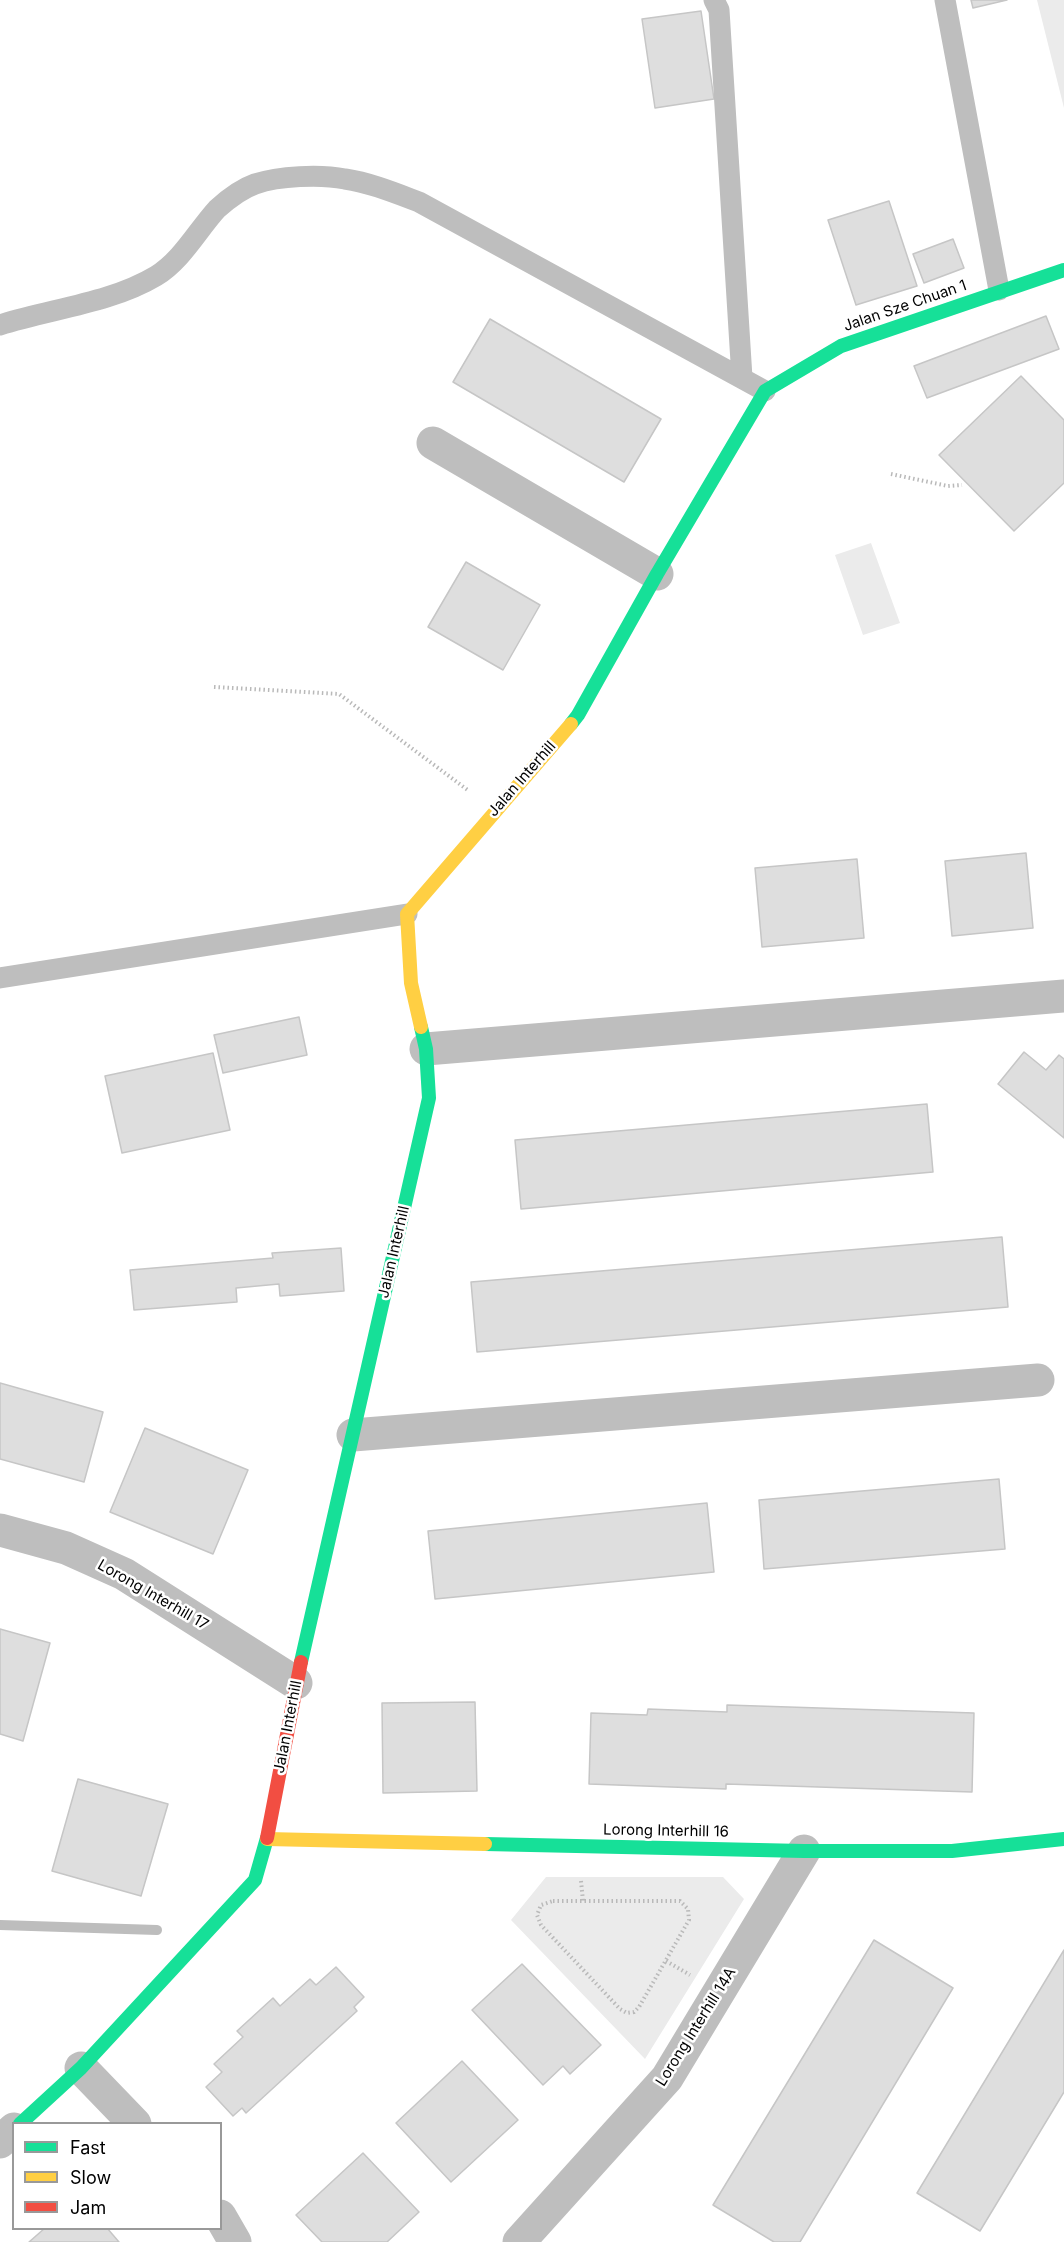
<!DOCTYPE html>
<html>
<head>
<meta charset="utf-8">
<style>
  body { margin:0 }
  #map { position:relative; width:1064px; height:2242px; overflow:hidden; background:#fff; font-family:Inter,sans-serif }
  canvas { display:block }
  .legend { position:absolute; left:12px; top:2122px; width:210px; height:108px; box-sizing:border-box; background:#fff; border:2px solid #999; margin:0; padding:8px 10px; list-style:none; font-size:18px; color:#000 }
  .legend li { display:flex; align-items:center; gap:12px; height:30px }
  .legend b { width:30px; border:2px solid #999 }
</style>
</head>
<body>
<div id="map">
<canvas width="1064" height="2242"></canvas>
<ul class="legend">
<li><b style="height:8px;background:#16e098"></b>Fast</li>
<li><b style="height:8px;background:#ffcf43"></b>Slow</li>
<li><b style="height:8px;background:#f24e42"></b>Jam</li>
</ul>
</div>
<script>
const g = document.querySelector('canvas').getContext('2d');
g.lineJoin = 'round';
function fillPath(path, color) { g.fillStyle = color; g.fill(path, 'evenodd'); }
function strokePath(path, color, width, dash) { g.strokeStyle = color; g.lineWidth = width; g.lineCap = dash ? 'butt' : 'round'; g.setLineDash(dash || []); g.stroke(path); }
function drawText(font, color, halo, rows, align = 'center') {
  g.font = font + ' Inter,sans-serif'; g.lineWidth = 5; g.setLineDash([]); g.textBaseline = 'middle'; g.strokeStyle = halo; g.fillStyle = color; for (const [text, x, y, turn = 0] of rows) {
    g.save(); g.translate(x, y); g.rotate((+turn || 0) * Math.PI / 180); g.textAlign = isNaN(turn) ? turn : align; if (halo) g.strokeText(text, 0, 0); g.fillText(text, 0, 0); g.restore();
  }
}
const green = new Path2D(`
  M1037,0h27v108z
  M871,543l29,80 -37,12 -28,-80z
  M546,1877h177l21,22 -99,160 -134,-139z`);
const stream = new Path2D(`
  M0,1925l157,5`);
const building = new Path2D(`
  M971,0h36l-34,8z
  M701,11l13,88 -59,9 -13,-89z
  M889,201l28,85 -61,19 -28,-85z
  M953,239l11,29 -40,15 -11,-29z
  M1046,316l13,33 -132,49 -13,-32z
  M490,319l171,100 -37,63 -171,-100z
  M1021,376l43,44v63l-50,48 -75,-76z
  M466,562l74,43 -37,65 -75,-43z
  M1026,853l7,75 -81,8 -7,-75z
  M857,859l7,79 -102,9 -7,-79z
  M299,1017l8,38 -84,18 -9,-38z
  M1024,1052l22,18 13,-15 5,4v79l-66,-54z
  M213,1053l17,77 -108,23 -17,-77z
  M927,1104l6,68 -412,37 -6,-69z
  M1002,1237l6,70 -531,45 -6,-70z
  M341,1248l3,43 -64,5 -1,-12 -43,4 1,14 -103,8 -4,-40 143,-12 -1,-5z
  M0,1383l103,29 -19,70 -84,-23z
  M145,1428l103,42 -35,84 -103,-42z
  M999,1479l6,70 -241,20 -5,-69z
  M707,1503l7,69 -279,27 -7,-68z
  M0,1629l50,14 -27,98 -23,-7z
  M475,1702l2,89 -94,2 -1,-90z
  M727,1705l247,8 -2,79 -246,-8v5l-137,-5 2,-71 56,2 1,-6 79,3z
  M78,1779l90,25 -27,92 -89,-25z
  M874,1940l79,48 -153,254h-26l-61,-37z
  M1064,1950v142l-84,139 -63,-38z
  M522,1964l79,81 -31,29 -7,-8 -20,19 -71,-75z
  M336,1967l28,30 -10,10 3,4 -111,102 -4,-5 -9,8 -27,-29 16,-15 -8,-8 29,-27 -6,-6 36,-33 7,8 30,-27 6,6z
  M462,2061l56,59 -67,62 -55,-59z
  M363,2153l56,59 -32,30h-65l-26,-27z
  M45,2228h62l12,14h-90z`);
const path = new Path2D(`
  M891,474l57,12 14,-1
  M214,687l125,7 130,97
  M581,1881l2,20
  M553,1901h127l8,8 1,11 -50,87 -5,5 -7,1 -7,-4 -79,-84 -4,-10 4,-10z
  M666,1961l24,14`);
const lane = new Path2D(`
  M714,0l5,10 23,368
  M945,0l54,290
  M0,325c50,-16 111,-22 156,-49 26,-16 41,-45 61,-67 11,-10 24,-20 38,-25 24,-8 65,-10 90,-5 26,4 50,14 74,23l346,189
  M0,978l407,-64`);
const street = new Path2D(`
  M433,443l224,131
  M426,1049l638,-53
  M353,1435l685,-55
  M0,1530l66,18 58,26 172,109
  M81,2068l54,56
  M0,2142l14,-13
  M220,2216l15,26
  M519,2242l148,-164 137,-227`);
const fast = new Path2D(`
  M571,724l7,-9 79,-141 108,-183 76,-45 223,-76
  M301,1662l128,-564 -3,-49 -5,-22
  M485,1844l319,7h148l112,-12
  M20,2124l61,-56 174,-188 12,-42`);
const slow = new Path2D(`
  M421,1027l-10,-44 -4,-69 164,-190
  M267,1839l218,5`);
const jam = new Path2D(`
  M267,1838l34,-176`);
const streetNames = [
  ["Jalan Sze Chuan 1",905,306,-19],
  ["Jalan Interhill",522,779,-49],
  ["Jalan Interhill",394,1252,-77],
  ["Lorong Interhill 17",153,1595,30],
  ["Jalan Interhill",288,1727,-79],
  ["Lorong Interhill 16",666,1831,1],
  ["Lorong Interhill 14A",696,2027,-58]
];
fillPath(green, '#ebebeb');
strokePath(stream, '#bdbdbd', 10);
fillPath(building, '#dedede');
strokePath(building, '#c6c6c6', 1.5);
strokePath(path, '#b9b9b9', 4, [1.5, 3]);
strokePath(lane, '#bebebe', 21);
strokePath(street, '#bebebe', 33);
strokePath(fast, '#16e098', 14);
strokePath(slow, '#ffcf43', 14);
strokePath(jam, '#f24e42', 14);
drawText('15px', '#000', '#fff', streetNames);
</script>
</body>
</html>
